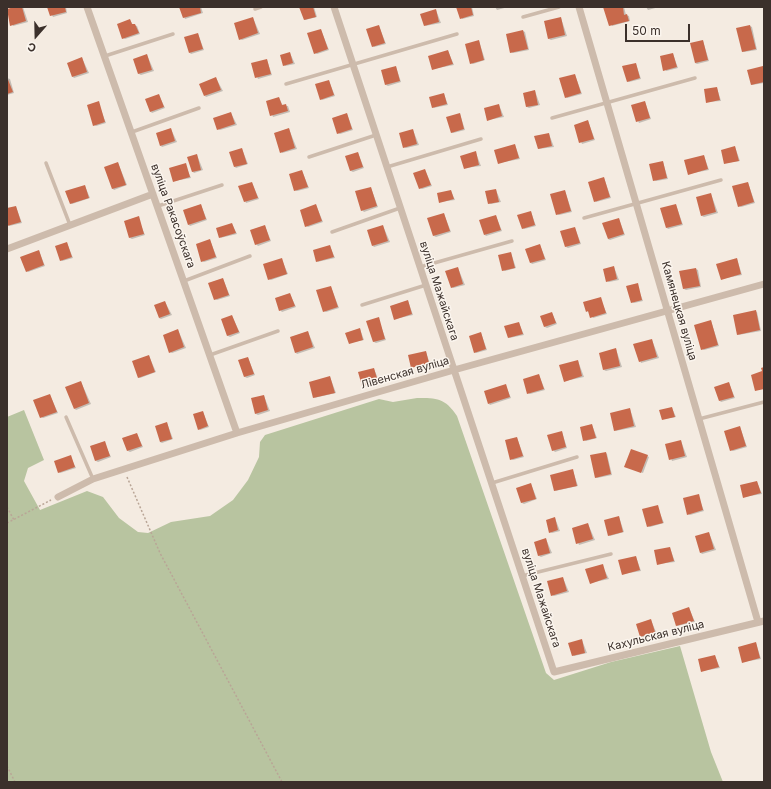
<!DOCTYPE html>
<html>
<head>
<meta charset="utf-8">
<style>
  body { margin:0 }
  #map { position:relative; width:771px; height:789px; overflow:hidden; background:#f4ebe1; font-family:Inter,sans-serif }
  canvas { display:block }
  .frame { position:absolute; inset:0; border:8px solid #3b302b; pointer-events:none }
  .north { position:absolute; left:16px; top:16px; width:40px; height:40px; -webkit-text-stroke:3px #fbf5ee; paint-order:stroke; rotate:200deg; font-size:11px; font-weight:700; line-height:16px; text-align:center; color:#3b302b }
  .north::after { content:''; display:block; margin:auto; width:14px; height:18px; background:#3b302b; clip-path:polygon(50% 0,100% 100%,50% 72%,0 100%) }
  .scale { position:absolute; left:625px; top:24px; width:65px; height:18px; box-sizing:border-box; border:2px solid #3b302b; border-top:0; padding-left:5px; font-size:12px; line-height:14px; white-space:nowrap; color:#3b302b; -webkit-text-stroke:3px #fbf5ee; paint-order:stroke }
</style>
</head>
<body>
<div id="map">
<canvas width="771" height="789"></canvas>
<div class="frame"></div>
<div class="north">С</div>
<div class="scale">50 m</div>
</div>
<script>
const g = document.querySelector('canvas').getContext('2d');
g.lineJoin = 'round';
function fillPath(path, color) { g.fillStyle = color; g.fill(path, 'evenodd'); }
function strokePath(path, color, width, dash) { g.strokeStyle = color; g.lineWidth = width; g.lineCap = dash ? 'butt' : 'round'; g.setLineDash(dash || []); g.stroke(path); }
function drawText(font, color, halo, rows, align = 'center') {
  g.font = font + ' Inter,sans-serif'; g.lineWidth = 3; g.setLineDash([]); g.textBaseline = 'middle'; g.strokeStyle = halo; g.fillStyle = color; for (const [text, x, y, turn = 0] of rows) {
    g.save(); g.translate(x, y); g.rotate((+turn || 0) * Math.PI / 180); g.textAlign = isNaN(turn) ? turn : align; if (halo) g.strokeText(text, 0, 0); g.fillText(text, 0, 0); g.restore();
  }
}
const green = new Path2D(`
  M417,398c20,0 28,0 40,18l89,257 8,7 57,-18 69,-16 31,106 12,30h-716v-365l17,-7 20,50 -16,8 -4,13 16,29 47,-19 16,6 16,21 19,14 10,1 23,-11 39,-6 23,-16 15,-20 11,-23 1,-15 5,-7 114,-36 14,3z`);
const shadow = new Path2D(`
  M18,7h5l5,15 -15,4 -6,-16z
  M48,7h18l1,6 -14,4z
  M180,7h21l2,6 -18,6z
  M300,7h14l3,10 -12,3z
  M457,7h15l2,9 -12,3z
  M495,7h13l-11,3z
  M604,7h20l2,8 3,1 1,5 -18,5z
  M646,7h13l-11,3z
  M436,10l5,13 -16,3z
  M253,18l7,16 -18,6 -2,-1z
  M561,18l6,18 -16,4 -2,-1z
  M130,20l3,5 4,1 3,8 -15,5 -2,-1z
  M379,26l7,18 -12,3 -1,-1z
  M750,26l2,1 5,23 -13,2 -2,-1z
  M321,30l8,20 -12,4 -2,-1z
  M523,31l2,1 4,18 -16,3 -2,-1z
  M198,34l6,16 -13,4 -1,-1z
  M479,41l6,19 -12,4 -2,-1z
  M703,41l6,20 -12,3 -2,-1z
  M448,51l6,14 -21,4 -4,-12z
  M290,53l5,11 -10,2 -1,-1z
  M673,54l5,14 -12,3 -5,-14z
  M147,55l7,16 -13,4 -2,-1z
  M82,58l7,15 -15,5 -1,-1z
  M267,60l5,15 -14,4 -6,-15z
  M636,64l5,15 -12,3 -2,-1z
  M396,67l5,15 -13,4 -2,-1z
  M763,68l1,15 -12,2 -4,-14z
  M575,75l7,19 -15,4 -1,-1z
  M7,78l3,1 4,14 -7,2z
  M216,78l7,13 -17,6 -1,-1z
  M329,81l6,15 -13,4 -1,-1z
  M717,88l4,13 -14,1z
  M535,91l5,14 -11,3 -2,-1z
  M444,94l4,11 -15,3z
  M159,95l6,13 -13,5 -1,-1z
  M279,98l4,8h5l2,6 -17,5 -6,-16z
  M98,102l8,21 -10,3 -2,-1z
  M645,102l6,17 -12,4 -7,-17z
  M499,105l5,12 -16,3z
  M231,113l6,12 -17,5 -2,-1z
  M347,114l6,16 -13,4 -2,-1z
  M460,114l5,16 -12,3 -2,-1z
  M588,121l7,19 -13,4 -7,-19z
  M171,129l6,13 -15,5 -1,-1z
  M289,129l8,20 -15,4 -7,-20z
  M413,130l6,15 -13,3 -2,-1z
  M549,134l5,13 -16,2z
  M515,145l5,14 -21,4z
  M735,147l5,14 -15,2z
  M242,149l6,15 -12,4 -1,-1z
  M358,153l6,15 -11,4 -2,-1z
  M476,153l5,13 -16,2z
  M197,155l6,15 -9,3 -1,-1z
  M704,156l5,14 -21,4z
  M663,162l5,17 -12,2 -2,-1z
  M118,163l9,22 -13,5 -1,-1z
  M185,164l6,14 -17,3z
  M425,170l7,16 -10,3 -2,-1z
  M302,171l7,17 -12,3 -2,-1z
  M604,178l7,20 -15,4 -1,-1z
  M252,183l7,16 -13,4 -6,-16z
  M748,183l7,20 -14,4 -2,-1z
  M85,186l5,12 -18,6 -2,-1z
  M371,188l7,19 -14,5 -2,-2z
  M496,190l5,12 -10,2 -2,-1z
  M451,191l4,9 -15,2z
  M565,191l7,21 -13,3 -2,-1z
  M711,194l7,19 -14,4 -2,-1z
  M201,205l6,15 -17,6 -1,-1z
  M316,205l7,17 -15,5 -2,-1z
  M676,205l7,20 -15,4 -1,-1z
  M16,207l6,16 -13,3 -2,-3v-14z
  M531,212l5,14 -12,3 -1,-1z
  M444,214l7,18 -15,5 -2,-1z
  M496,216l6,15 -16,5 -1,-1z
  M138,218l7,17 -13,4 -2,-1z
  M619,219l6,16 -15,5 -2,-1z
  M232,224l5,10 -17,4z
  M265,226l6,15 -13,5 -2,-2z
  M383,226l7,16 -16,5 -1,-1z
  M575,228l6,16 -13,4 -2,-1z
  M210,240l7,18 -13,4 -2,-1z
  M67,243l6,15 -11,3 -1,-1z
  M540,245l6,15 -14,4 -1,-1z
  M330,246l5,12 -18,4z
  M39,251l6,15 -17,6 -1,-1z
  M511,253l5,15 -11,3 -2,-1z
  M737,259l5,16 -21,4z
  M282,260l6,14 -17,6 -2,-1z
  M614,267l5,13 -10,2 -2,-1z
  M458,268l7,17 -12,3 -1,-1z
  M696,269l2,1 3,17 -15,3 -2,-1z
  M223,279l7,17 -13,4 -2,-1z
  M637,285l6,16 -9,2 -2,-1z
  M331,287l8,21 -13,4 -2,-1z
  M290,294l6,13 -14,5 -2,-2z
  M600,298l7,16 -14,4 -3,-6 -4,-1z
  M408,301l5,14 -18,4z
  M165,302l7,13 -11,4 -2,-1z
  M755,311l2,1 4,19 -23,4z
  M552,313l5,11 -10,4 -2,-1z
  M232,316l8,17 -10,4 -2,-1z
  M378,318l8,22 -10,3 -2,-1z
  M711,321l8,25 -15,4 -2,-1z
  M519,323l5,12 -15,3z
  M360,329l4,11 -15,3z
  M178,330l8,18 -14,5 -2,-1z
  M308,332l7,16 -18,6 -1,-1z
  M481,333l6,17 -11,3 -1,-1z
  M652,340l7,18 -18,5 -6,-19z
  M616,349l6,18 -16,4 -2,-1z
  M426,352l4,12 -18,3z
  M149,356l7,16 -16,6 -2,-1z
  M248,358l7,17 -8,3 -2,-1z
  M578,361l6,16 -19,4z
  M374,369l6,14 -17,3z
  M539,375l6,15 -15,4 -2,-1z
  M330,377l6,16 -22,5z
  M81,382l10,22 -15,6 -1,-1z
  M729,383l6,15 -14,4 -1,-1z
  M506,386l5,12 -21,7 -1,-1z
  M50,395l8,18 -15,5 -2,-1z
  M264,396l6,15 -12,4 -2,-1z
  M672,408l4,9 -13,2z
  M630,409l6,18 -21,4z
  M203,412l6,15 -9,3 -1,-1z
  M167,423l6,16 -11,4 -2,-1z
  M592,425l5,13 -11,3 -2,-1z
  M740,427l7,20 -14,4 -2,-1z
  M562,432l5,16 -12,4 -2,-2z
  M137,434l6,13 -13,5 -2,-1z
  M517,438l7,19 -11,3 -2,-1z
  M681,441l6,16 -15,4 -5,-16z
  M104,442l7,15 -13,5 -2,-1z
  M606,453l1,1 5,21 -15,3 -2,-1z
  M70,456l6,12 -16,5 -1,-1z
  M647,456l2,1 -6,16 -16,-6z
  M573,471l5,15 -23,5z
  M757,482l5,12 -18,3z
  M531,484l6,15 -13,5 -2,-1z
  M698,495l6,16 -14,4 -2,-1z
  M657,506l7,17 -14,4 -2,-1z
  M619,517l5,15 -14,4 -1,-1z
  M555,518l5,13 -8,2 -2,-1z
  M588,524l7,16 -16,5 -6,-17z
  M709,533l7,17 -14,4 -1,-1z
  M546,539l6,14 -11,4 -2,-1z
  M670,548l5,14 -17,2 -3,-13z
  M636,557l5,14 -18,3z
  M602,565l7,14 -19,4z
  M563,578l6,14 -15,4 -2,-1z
  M689,608l6,14 -18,4 -4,-13z
  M651,620l5,12 -13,5 -2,-1z
  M582,640l5,13 -13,3 -1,-1z
  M756,643l5,16 -18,3z
  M715,656l5,12 -18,3z`);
const building = new Path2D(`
  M14,7h8l4,14 -16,5 -3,-17z
  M47,7h18l1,5 -16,4z
  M179,7h21l1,6 -18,5z
  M299,7h14l3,10 -12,3z
  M456,7h15l2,8 -13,4z
  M603,7h20l1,8 3,-1 2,7 -20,5z
  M436,9l3,13 -15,4 -4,-12z
  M253,17l5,16 -19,7 -5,-17z
  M561,17l4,18 -17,4 -4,-18z
  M130,19l2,5h3l4,9 -17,6 -5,-15z
  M379,25l6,18 -13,4 -6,-18z
  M750,25l6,24 -14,3 -6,-24z
  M321,29l7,20 -14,5 -7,-21z
  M523,30l5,19 -18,4 -4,-19z
  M198,33l5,16 -14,4 -5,-16z
  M479,40l5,20 -14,4 -5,-20z
  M703,40l5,20 -13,3 -5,-20z
  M448,50l5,14 -21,6 -4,-14z
  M290,52l3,11 -10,3 -3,-11z
  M673,53l4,14 -14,4 -3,-15z
  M147,54l5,16 -14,4 -5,-15z
  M82,57l5,15 -15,5 -5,-14z
  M267,59l4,15 -16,4 -4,-15z
  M636,63l4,15 -13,4 -5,-16z
  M396,66l4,15 -15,4 -4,-15z
  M763,66l1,16 -13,3 -4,-15z
  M575,74l6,19 -16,5 -6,-20z
  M7,77l6,15 -6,2z
  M216,77l5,13 -17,6 -5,-12z
  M329,80l5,15 -14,5 -5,-16z
  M717,87l3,13 -14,3 -2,-14z
  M535,90l3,15 -12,2 -3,-14z
  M444,93l3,11 -15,4 -3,-11z
  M159,94l5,13 -14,5 -5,-13z
  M279,97l3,8 4,-1 2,7 -18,5 -4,-15z
  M99,101l6,21 -12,4 -6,-21z
  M645,101l5,17 -14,4 -5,-17z
  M499,104l3,12 -15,5 -3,-13z
  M231,112l4,12 -18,6 -4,-12z
  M347,113l5,16 -15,5 -5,-16z
  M460,113l4,16 -13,4 -5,-16z
  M588,120l6,19 -15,4 -5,-18z
  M171,128l4,13 -15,5 -4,-13z
  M289,128l6,20 -15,5 -6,-20z
  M413,129l4,15 -14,4 -4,-15z
  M549,133l3,13 -14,3 -4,-13z
  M515,144l4,14 -21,6 -4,-14z
  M735,146l4,15 -15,3 -3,-14z
  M242,148l5,16 -13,3 -5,-15z
  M476,151l3,14 -15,4 -4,-13z
  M358,152l5,15 -13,4 -5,-15z
  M197,154l4,16 -9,2 -5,-15z
  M704,155l4,14 -20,6 -4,-15z
  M663,161l4,17 -14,3 -4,-17z
  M118,162l8,23 -14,4 -8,-22z
  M186,163l4,14 -17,5 -4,-14z
  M425,169l6,16 -12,4 -6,-16z
  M302,170l6,17 -14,4 -5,-17z
  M604,177l6,20 -16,5 -6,-20z
  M252,182l6,16 -14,4 -6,-16z
  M748,182l6,20 -16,5 -6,-21z
  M85,185l4,13 -19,6 -5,-13z
  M371,187l6,19 -16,5 -6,-20z
  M496,189l3,13 -11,2 -3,-13z
  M451,190l3,9 -15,4 -2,-10z
  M565,190l6,21 -15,4 -6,-21z
  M711,193l5,19 -15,4 -5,-19z
  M201,204l5,15 -18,6 -5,-15z
  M316,204l6,17 -17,6 -5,-17z
  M676,204l6,20 -16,4 -6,-20z
  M16,206l5,16 -14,4v-18z
  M531,211l4,14 -13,4 -5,-14z
  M444,213l6,18 -17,5 -6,-18z
  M496,215l5,15 -17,5 -5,-15z
  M139,216l5,18 -15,4 -5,-17z
  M619,218l5,16 -16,5 -6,-16z
  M232,223l4,10 -17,5 -3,-10z
  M265,225l5,15 -15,5 -5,-15z
  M383,225l5,16 -16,5 -5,-16z
  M575,227l5,16 -15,4 -5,-16z
  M210,239l6,18 -15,5 -5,-18z
  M67,242l5,15 -12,4 -5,-15z
  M540,244l5,15 -15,4 -5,-14z
  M330,245l4,12 -18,5 -3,-12z
  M39,250l5,15 -18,7 -6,-15z
  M511,252l4,16 -13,3 -4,-16z
  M282,258l5,16 -19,6 -5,-16z
  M737,258l4,16 -20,6 -5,-16z
  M614,266l3,13 -11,3 -3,-13z
  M458,267l5,17 -12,4 -6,-17z
  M696,268l4,18 -17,3 -4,-18z
  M223,278l6,17 -15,5 -6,-17z
  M638,283l4,17 -11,3 -5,-17z
  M331,286l7,21 -15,5 -7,-22z
  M290,293l5,13 -16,5 -4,-13z
  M601,297l5,16 -16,5 -2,-7 -2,1 -3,-10z
  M408,300l4,14 -18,6 -4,-14z
  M165,301l5,13 -11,4 -5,-13z
  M756,310l4,20 -23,5 -4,-20z
  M552,312l4,11 -12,4 -4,-11z
  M232,315l7,17 -12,4 -6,-17z
  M379,317l6,22 -12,3 -7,-21z
  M711,320l7,25 -17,5 -7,-25z
  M519,322l4,12 -15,4 -4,-12z
  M360,328l3,12 -14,4 -4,-11z
  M178,329l6,18 -15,6 -6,-18z
  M308,331l5,16 -18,6 -5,-16z
  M481,332l5,17 -12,4 -5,-17z
  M652,339l5,18 -18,5 -6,-18z
  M616,348l4,18 -17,4 -4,-17z
  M426,351l3,12 -18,5 -3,-13z
  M149,355l6,17 -17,6 -6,-17z
  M248,357l6,17 -10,3 -6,-17z
  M578,360l4,16 -18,6 -5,-17z
  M764,367v22l-9,2 -4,-16 11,-4 -1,-3z
  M374,368l4,14 -16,4 -4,-14z
  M539,374l5,15 -17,5 -4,-15z
  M330,376l5,17 -22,5 -4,-16z
  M81,381l8,22 -15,6 -9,-22z
  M729,382l5,15 -15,4 -5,-14z
  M506,384l4,13 -22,7 -4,-13z
  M50,394l7,18 -17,6 -7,-18z
  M264,395l4,15 -13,4 -4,-16z
  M672,407l3,10 -13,3 -3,-10z
  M630,408l4,18 -20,5 -4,-18z
  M203,411l5,15 -10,4 -5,-16z
  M167,422l5,17 -12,3 -5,-16z
  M592,424l4,14 -13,3 -3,-14z
  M740,426l6,20 -16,5 -6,-20z
  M562,431l4,16 -14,4 -5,-16z
  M137,433l5,13 -15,5 -5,-13z
  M517,437l6,19 -13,4 -5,-20z
  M681,440l4,16 -16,4 -4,-16z
  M105,441l5,15 -15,5 -5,-15z
  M631,449l17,6 -7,18 -17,-6z
  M606,452l5,22 -16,4 -5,-23z
  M71,455l4,12 -17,6 -4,-12z
  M573,469l4,17 -23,5 -4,-16z
  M757,481l4,12 -18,5 -3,-13z
  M531,483l5,16 -15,4 -5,-15z
  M699,494l4,16 -16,5 -4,-17z
  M658,505l5,18 -16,4 -5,-18z
  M619,516l4,16 -15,4 -4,-16z
  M555,517l3,13 -9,3 -3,-13z
  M588,523l5,16 -17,5 -4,-16z
  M709,532l5,17 -14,4 -5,-17z
  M546,538l4,15 -12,3 -4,-14z
  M670,547l4,14 -17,4 -3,-15z
  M636,556l4,14 -18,5 -4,-15z
  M603,564l4,14 -17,6 -5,-15z
  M563,577l4,14 -16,5 -4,-15z
  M689,607l5,14 -18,5 -4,-13z
  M651,619l4,13 -15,5 -4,-13z
  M582,639l3,14 -13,3 -4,-13z
  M756,642l4,16 -18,5 -4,-16z
  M715,655l4,12 -18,5 -3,-13z`);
const path = new Path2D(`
  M127,477l33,76 122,229
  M7,507l7,13
  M7,523l44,-23
  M7,766l8,16`);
const service = new Path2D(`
  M255,9l6,-2
  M523,17l36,-10
  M105,56l68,-22
  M286,84l171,-50
  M552,118l143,-40
  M132,132l67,-24
  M309,157l67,-22
  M46,163l24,62
  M387,167l94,-28
  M158,206l64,-21
  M584,218l137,-38
  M332,232l68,-24
  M420,267l92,-26
  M184,281l66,-25
  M362,305l64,-20
  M210,355l68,-24
  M66,417l27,62
  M699,419l65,-17
  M492,483l85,-26
  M522,576l89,-22`);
const minor = new Path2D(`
  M87,7l150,426
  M334,7l220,665 210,-51
  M579,7l179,615
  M7,249l146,-55
  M58,497l35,-18 144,-46 217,-63 310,-86`);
const streetNames = [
  ["вуліца Ракасоўскага",173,216,70],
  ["вуліца Мажайскага",439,291,72],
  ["Камянецкая вуліца",679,311,74],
  ["Лівенская вуліца",405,373,-16],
  ["вуліца Мажайскага",541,598,72],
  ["Кахульская вуліца",656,636,-14]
];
fillPath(green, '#b8c4a0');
fillPath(shadow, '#0003');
fillPath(building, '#c8694b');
strokePath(path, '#b9a596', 1.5, [2, 2]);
strokePath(service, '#cdbbac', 3.5);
strokePath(minor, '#cdbbac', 7);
drawText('11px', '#3b302b', '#fbf5ee', streetNames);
</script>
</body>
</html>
